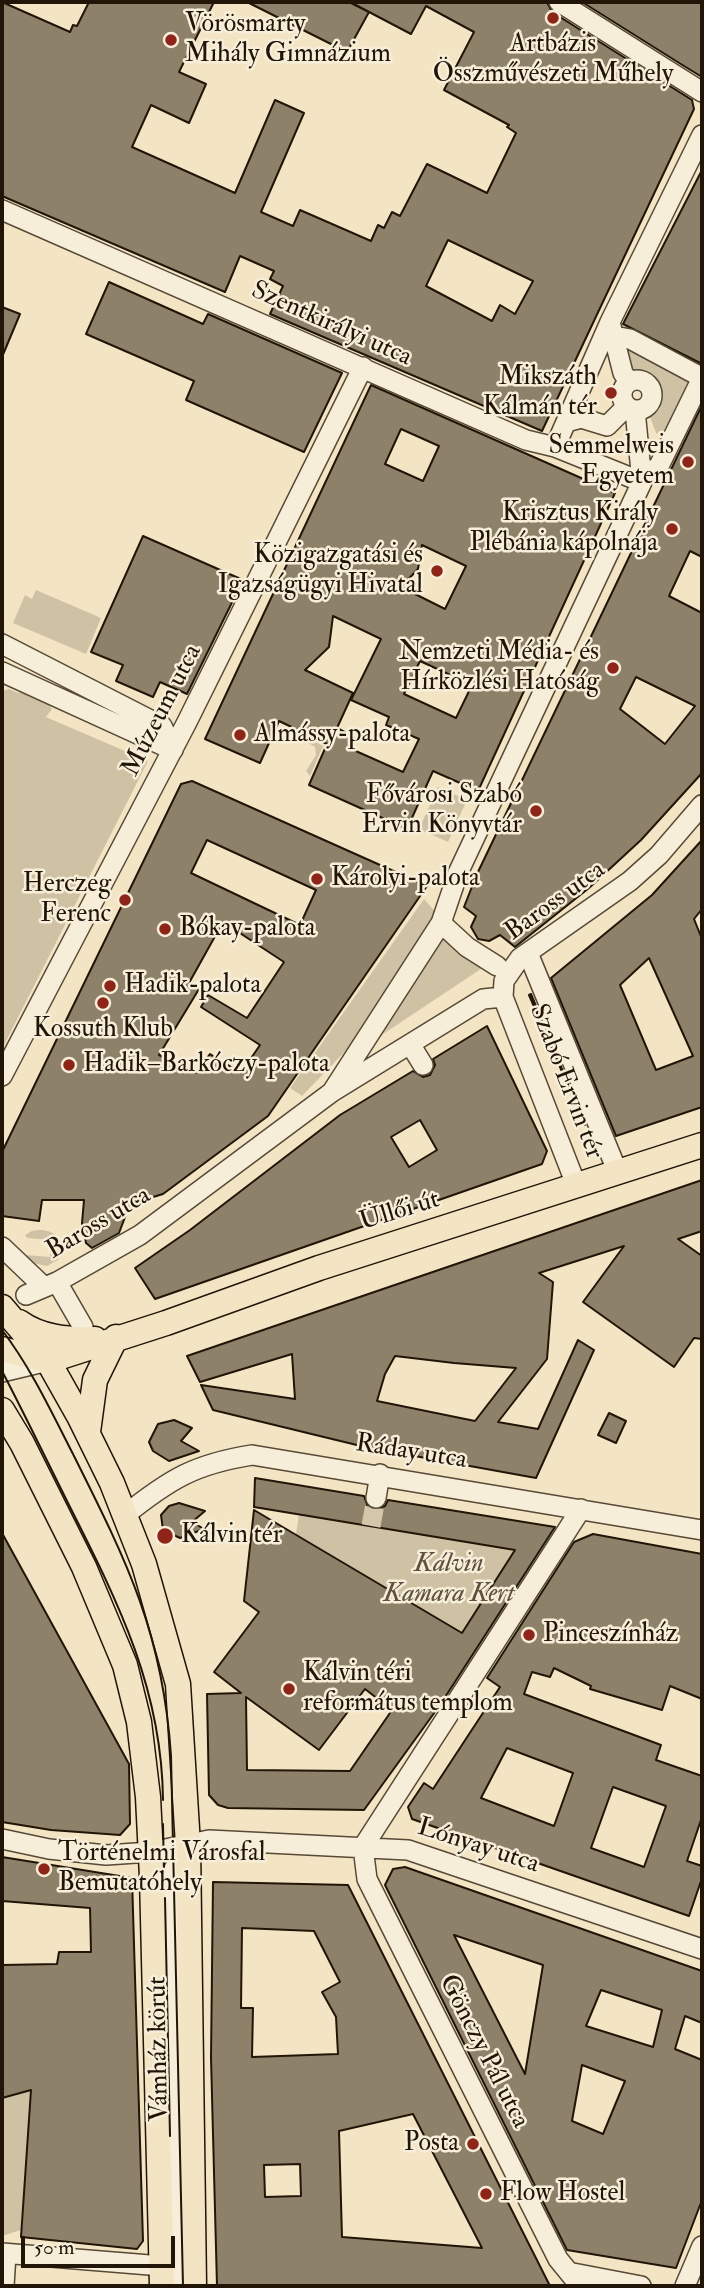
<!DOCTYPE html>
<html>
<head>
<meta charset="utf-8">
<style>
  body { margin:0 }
  #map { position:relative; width:704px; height:2288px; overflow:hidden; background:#f3e5c4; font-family:"IM FELL Double Pica",serif }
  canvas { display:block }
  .frame { position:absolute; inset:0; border:4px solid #211507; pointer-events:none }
  .scale { position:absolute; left:21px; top:2236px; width:154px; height:32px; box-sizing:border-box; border:4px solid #211507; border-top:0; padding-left:9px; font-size:21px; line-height:24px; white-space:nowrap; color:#211507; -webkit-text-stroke:5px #f7eed9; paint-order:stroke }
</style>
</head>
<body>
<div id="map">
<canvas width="704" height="2288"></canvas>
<div class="frame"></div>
<div class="scale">50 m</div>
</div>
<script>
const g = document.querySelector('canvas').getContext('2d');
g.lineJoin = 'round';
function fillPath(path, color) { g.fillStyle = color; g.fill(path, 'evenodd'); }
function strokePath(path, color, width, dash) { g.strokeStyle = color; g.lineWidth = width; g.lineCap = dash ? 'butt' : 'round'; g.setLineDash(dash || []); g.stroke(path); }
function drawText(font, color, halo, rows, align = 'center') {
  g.font = font + ' "IM FELL Double Pica",serif'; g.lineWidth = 5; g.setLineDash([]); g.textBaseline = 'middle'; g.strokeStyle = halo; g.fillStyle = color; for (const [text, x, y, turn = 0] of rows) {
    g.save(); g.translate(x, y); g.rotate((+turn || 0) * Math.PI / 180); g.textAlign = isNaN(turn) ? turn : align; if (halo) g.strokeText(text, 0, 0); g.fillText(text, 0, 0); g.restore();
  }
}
const green = new Path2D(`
  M632,347l62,33 -27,58 -11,-5 -6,-16 10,-8 2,-23c-9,-10 -16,-15 -31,-12l-6,-16z
  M36,590l65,28 -15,36 -73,-31 12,-28 7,4z
  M9,689l9,4 12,-4 12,6 10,14 -6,8 102,44 -146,288v-358z
  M307,737l16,9 -13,30 -4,-5 10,-16 -1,-8 -11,-7z
  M438,787l29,13 -19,42 -29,-13z
  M424,899l60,68 -113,75 -12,-5 -57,59 -12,-8z
  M32,1231c14,-3 25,1 31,14l-5,15 -11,6 -19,-4 -4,-5 2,-2 24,2 1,-17 -24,-2 -2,-3z
  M299,1514l216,36 -53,83 -166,-99z
  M2,2035h33l-14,195 -19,6z`);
const building = new Path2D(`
  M2,2l68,30 3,-7 4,1 12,-24h125l-35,70 27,12 -17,39 -38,-18 -19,42 103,46 40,-93 29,13 -43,99 32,14 7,-16 71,31 7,-16 6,3 8,-16 8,4 27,-52 60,29 29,-60 -9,-6 2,-2 -65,-35 30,-58 -48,-26 -15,28 -61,-32h197l5,10 140,88 2,9 -152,322 -272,-117 13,-28 -13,-7 4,-8 -34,-15 -15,36 -223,-96zM448,240l85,41 -18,33 -15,-9 -8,16 -66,-35z
  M247,2h102l20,10 -22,40z
  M582,2h120v75l-18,-11z
  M702,170v194l-79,-40z
  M109,282l94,42 5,-10 134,59 -38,79 -118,-52 8,-19 -108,-47z
  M2,307l18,7 -18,43z
  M371,385l244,108 -137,298 -45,-20 -26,58 -98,-44 18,-41 -48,-23 -19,42 -55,-24zM401,429l38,17 -16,35 -38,-17zM422,545l44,21 -21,43 -44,-22 17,-18zM333,616l48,23 -30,61 38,17 -3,8 33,14 -16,33 -54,-24 5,-11 -17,-9 16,-35 -48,-23 24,-23zM420,661l52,24 -16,33 -52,-24z
  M702,405v152l-12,-6 -21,45 33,17v160l-61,67 -52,48 -74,59 -15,-12 -11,6 -11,-2 -7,-12 5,-11 -12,-9 13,-33zM636,677l59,29 -30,38 -45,-35z
  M143,536l100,44 -56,114 -27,-12 -7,15 -37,-16 7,-16 -32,-13z
  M192,781l235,105 -159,230 -105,78 -33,10 -11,29 -27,15 -6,-5 -4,-20 2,-23h-42l-3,21 -37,-5v-64l179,-368zM207,840l109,50 -16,35 -109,-52zM223,922l61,40 -37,56 -39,-23 -7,12 59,38 -19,28 -31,-19 -14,19 -37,-18 40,-66 -10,-6z
  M702,840v69l-8,10 8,20v168l-86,29 -65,-158 101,-83zM649,958l44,98 -37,14 -36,-85z
  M531,994l54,131 -56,-130z
  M487,1026l60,125 -5,13 -387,135 -20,-31 55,-38 150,-115 73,-44 10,6 7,-2 5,-10 -2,-6zM420,1120l17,30 -28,17 -18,-30z
  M702,1180v51l-24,8 24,17v83l-8,-1 -20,29 -91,-65 41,-56 -85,27 14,9 -6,77 -49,63 40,7 40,-89 16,10 -58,128 -171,-31 -152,-37 -12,-25 94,14 -3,-45 -92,28 -13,-26zM395,1356l59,7 62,5 -41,53 -98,-20 8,-27z
  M609,1413l17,8 -10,22 -18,-8z
  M174,1420l18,8 -11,13 18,10 -30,10 -16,-10 -4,-9 9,-18z
  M255,1478l109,18 4,11 7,3 10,-4 3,-6 167,27 -115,178 -76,105 -136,-2 -10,-3 -9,-10 -2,-101 34,-1 -27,-21 45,-60 -15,-11 10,-91 208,123 53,-83 -261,-43zM365,1689l27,21 -42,61 -103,-1 -1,-73 73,53z
  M179,1503l26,8 -13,11 12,7 -24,9 -17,-8 -2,-15 8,-9z
  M2,1533l127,231 1,60 -10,11 -69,-5 -49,-8z
  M593,1534l109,20v145l-32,-13 -8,24 -72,-21 1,-3 -37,-18 -4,9 -18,-5 -8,22 137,51 -5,15 46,16v41l-15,44 15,5v12l-13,38 -277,-97 -4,-12 16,-24 9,6 67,-102 -13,-9 87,-136zM507,1748l66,25 -19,53 -73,-28zM613,1787l53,19 -22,61 -53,-19z
  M2,1857l130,21 11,363 -6,8 -116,-12 10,-147 -29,8v-133l55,-1 2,-12h32l-1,-44 -88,-7z
  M405,1867l297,104v52l-17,-7 -10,33 27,11v140l-26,68 -109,-18 -182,-365 8,-16zM454,1935l89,30 -18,109zM601,1990l61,20 -9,37 -67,-21zM582,2065l43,16 -22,53 -31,-13z
  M213,1882l135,3 202,401h-333l-6,-228zM242,1928l72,3 26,51 -18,10 14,25 2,37 -86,3 1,-49h-12zM413,2114l69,134 -140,-11 -3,-106zM300,2164l1,32 -36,1 -1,-32z`);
const minorTunnel = new Path2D(`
  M371,1526l5,-28`);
const minor = new Path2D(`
  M559,2l143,90
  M2,210l524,230 29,7 87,35
  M611,326l12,47 6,9
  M614,336l16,3 69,37 2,4 -43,88 -17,5
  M622 395a15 15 0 1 1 30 0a15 15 0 1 1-30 0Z
  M566,422l15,-4 26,8 20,-20
  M555,447l55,-125 92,-187
  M2,644l160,82 11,24
  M2,672l171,78
  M441,923l26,24 30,19
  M528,953l90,220
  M410,1044l13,21
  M2,1076l185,-354 176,-355
  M332,1092l109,-169 17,-50 184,-391 -7,-72
  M577,1187l-74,-190 1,-16 16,-23 110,-77 29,-26 43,-50
  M2,1247l42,40
  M57,1282l26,45
  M26,1295l31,-13 83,-47 192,-143 151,-93 20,-2
  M2,1372l46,-11
  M376,1498l4,-24
  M125,1515c45,-36 70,-51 127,-60l450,75
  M2,1839l47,10 57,6 45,-3 58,-12 199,10 294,99
  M363,1847l4,32 191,380 22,27
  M363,1847l218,-338
  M2,2253l160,13
  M573,2273l68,13
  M4,2286l2,-32
  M178,2286l-8,-410 18,-31
  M685,2286l17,-40`);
const major = new Path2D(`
  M2,1307l46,54 31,55 33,67 32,81 34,120 10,161 6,441
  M19,1322c22,16 49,18 76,17
  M2,1349l46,12 118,-38 153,-55 383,-123
  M2,1410l20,33 62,124 41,98 14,57 9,75 4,80 10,409
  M88,1432l7,-52 21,-43`);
const tram = new Path2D(`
  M2,1330c29,38 49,81 71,124 54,108 90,179 98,302l12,530
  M2,1371c24,46 46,92 69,138 48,95 91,181 92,291
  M163,1824l1,49
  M165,1898l5,238`);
const markers = [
  [553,18,7,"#8f2418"],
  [171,40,7,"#8f2418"],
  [611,393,7,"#8f2418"],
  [688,462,7,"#8f2418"],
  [672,529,7,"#8f2418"],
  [437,571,7,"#8f2418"],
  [613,668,7,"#8f2418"],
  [240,735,7,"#8f2418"],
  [536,811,7,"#8f2418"],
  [317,879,7,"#8f2418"],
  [125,900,7,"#8f2418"],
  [165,929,7,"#8f2418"],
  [110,986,7,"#8f2418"],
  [103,1003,7,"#8f2418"],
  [69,1065,7,"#8f2418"],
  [165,1536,9,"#8f2418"],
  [529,1635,7,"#8f2418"],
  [289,1689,7,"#8f2418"],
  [44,1869,7,"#8f2418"],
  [473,2144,7,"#8f2418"],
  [486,2194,7,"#8f2418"]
];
const poiNames = [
  ["Vörösmarty",185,25],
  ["Mihály Gimnázium",185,55],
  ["Artbázis",553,45,"center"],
  ["Összművészeti Műhely",553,75,"center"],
  ["Mikszáth",597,378,"right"],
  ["Kálmán tér",597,408,"right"],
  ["Semmelweis",674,447,"right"],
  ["Egyetem",674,477,"right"],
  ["Krisztus Király",658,514,"right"],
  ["Plébánia kápolnája",658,544,"right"],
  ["Közigazgatási és",423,556,"right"],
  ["Igazságügyi Hivatal",423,586,"right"],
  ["Nemzeti Média- és",599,653,"right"],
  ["Hírközlési Hatóság",599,683,"right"],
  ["Almássy-palota",254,735],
  ["Fővárosi Szabó",522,796,"right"],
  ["Ervin Könyvtár",522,826,"right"],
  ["Károlyi-palota",331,879],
  ["Herczeg",111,885,"right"],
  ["Ferenc",111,915,"right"],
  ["Bókay-palota",179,929],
  ["Hadik-palota",124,986],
  ["Kossuth Klub",103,1030,"center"],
  ["Hadik–Barkóczy-palota",83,1065],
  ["Kálvin tér",181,1536],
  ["Pinceszínház",543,1635],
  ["Kálvin téri",303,1674],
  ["református templom",303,1704],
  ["Történelmi Városfal",58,1854],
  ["Bemutatóhely",58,1884],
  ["Posta",459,2144,"right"],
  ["Flow Hostel",500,2194]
];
const streetNames = [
  ["Szentkirályi utca",331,325,24],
  ["Múzeum utca",163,711,-63],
  ["Baross utca",556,902,-36],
  ["Szabó Ervin tér",565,1082,69],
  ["Üllői út",400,1212,-17],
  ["Baross utca",99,1224,-31],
  ["Ráday utca",411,1453,9],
  ["Lónyay utca",478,1847,18],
  ["Vámház körút",160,2049,-91],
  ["Gönczy Pál utca",483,2052,63]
];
const parkNames = [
  ["Kálvin",449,1565],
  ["Kamara Kert",449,1595]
];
fillPath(green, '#cfc2a4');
fillPath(building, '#8e8169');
strokePath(building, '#211507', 2);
strokePath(minorTunnel, '#d4c6a8', 19, [19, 10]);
strokePath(minor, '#564936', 22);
strokePath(major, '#211507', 27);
strokePath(minor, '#f7eed9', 19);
strokePath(major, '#f3e5c4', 24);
strokePath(tram, '#211507', 2);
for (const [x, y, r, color] of markers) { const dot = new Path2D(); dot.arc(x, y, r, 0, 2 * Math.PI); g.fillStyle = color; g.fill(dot); strokePath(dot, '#f7eed9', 2.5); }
drawText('26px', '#211507', '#f7eed9', poiNames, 'left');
drawText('26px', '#211507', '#f7eed9', streetNames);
drawText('italic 26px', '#5e523e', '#f7eed9', parkNames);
</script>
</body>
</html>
